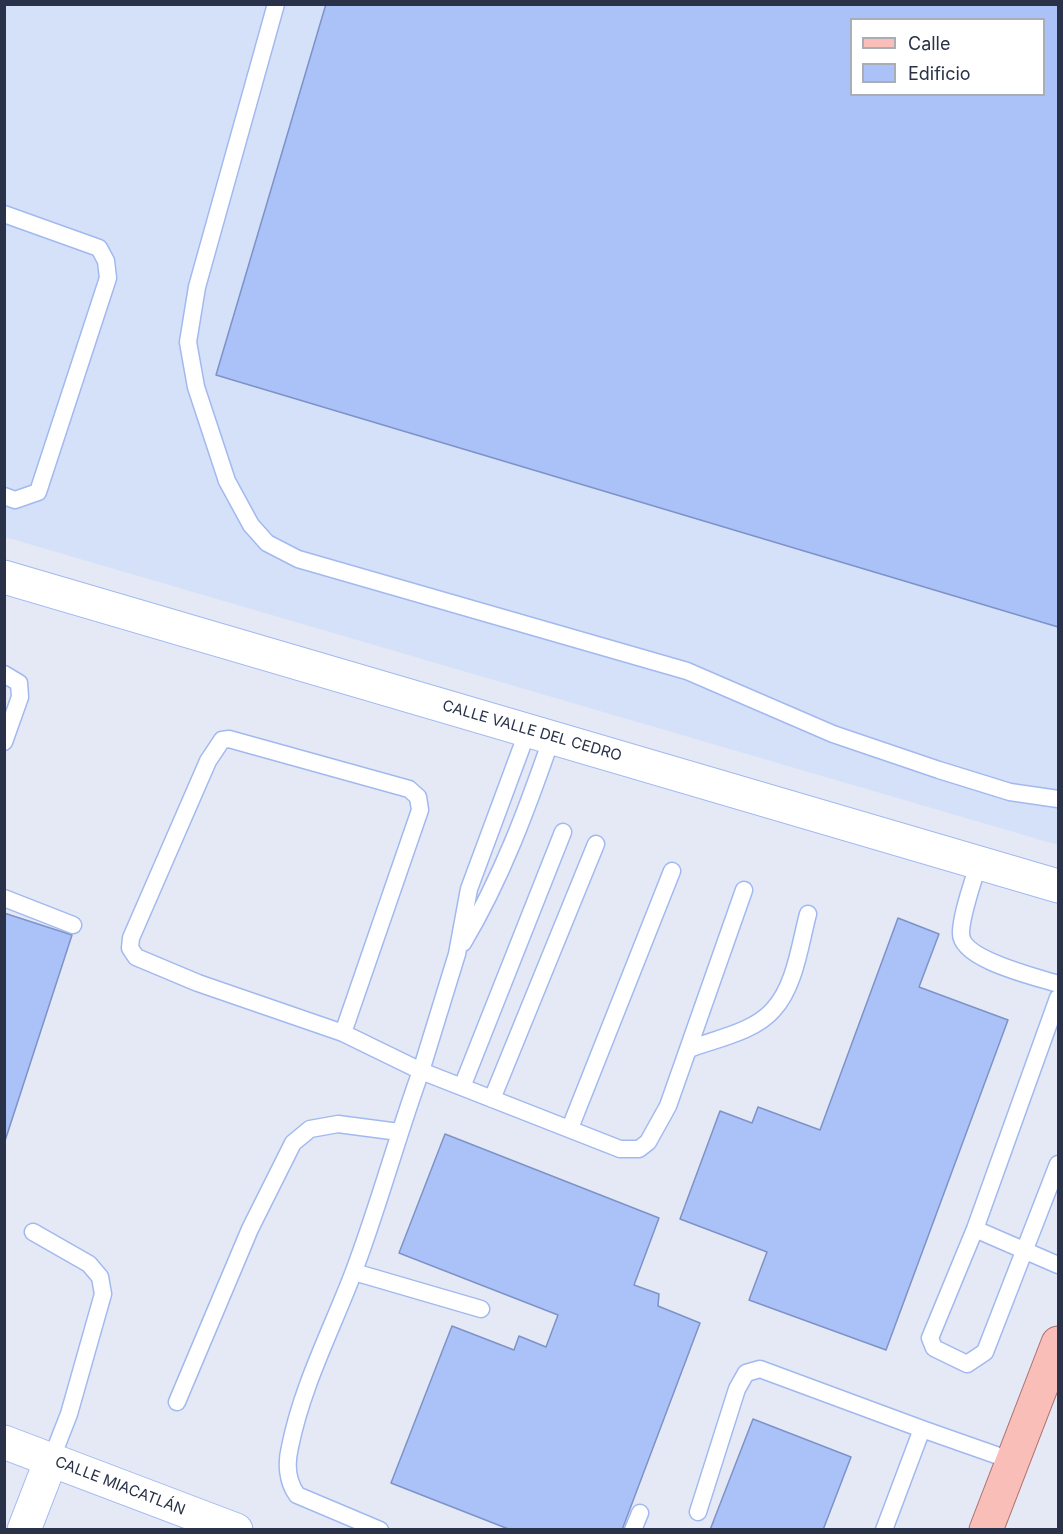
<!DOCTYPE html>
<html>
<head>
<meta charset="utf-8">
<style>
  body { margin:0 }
  #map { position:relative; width:1063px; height:1534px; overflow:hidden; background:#e4e9f5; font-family:Inter,sans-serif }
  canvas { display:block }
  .frame { position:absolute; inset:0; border:6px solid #293248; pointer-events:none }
  .legend { position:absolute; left:850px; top:18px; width:195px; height:78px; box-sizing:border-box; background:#fff; border:2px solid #a9adb6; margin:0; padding:8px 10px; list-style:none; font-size:18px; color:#293248 }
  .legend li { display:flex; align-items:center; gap:12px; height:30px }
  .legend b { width:30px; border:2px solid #a9adb6 }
</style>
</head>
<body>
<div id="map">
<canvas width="1063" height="1534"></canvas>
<div class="frame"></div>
<ul class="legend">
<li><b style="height:8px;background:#f8beb7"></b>Calle</li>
<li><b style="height:16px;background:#abc2f9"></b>Edificio</li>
</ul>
</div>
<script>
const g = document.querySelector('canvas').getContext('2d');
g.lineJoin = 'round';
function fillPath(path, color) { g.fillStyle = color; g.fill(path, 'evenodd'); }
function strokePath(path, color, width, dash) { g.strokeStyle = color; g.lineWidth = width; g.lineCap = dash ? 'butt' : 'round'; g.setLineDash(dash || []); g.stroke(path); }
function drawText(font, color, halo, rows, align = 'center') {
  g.font = font + ' Inter,sans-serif'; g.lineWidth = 5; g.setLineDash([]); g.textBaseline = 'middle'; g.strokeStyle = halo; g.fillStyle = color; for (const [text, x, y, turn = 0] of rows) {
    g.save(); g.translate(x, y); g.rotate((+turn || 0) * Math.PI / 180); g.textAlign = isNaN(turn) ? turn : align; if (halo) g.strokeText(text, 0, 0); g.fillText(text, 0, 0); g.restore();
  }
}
const built = new Path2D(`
  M4,5h1054v840l-1053,-308zM852,20h192v74h-192z`);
const building = new Path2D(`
  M326,4h732v623l-842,-252zM852,20h192v74h-192z
  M4,913l68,22 -68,209z
  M898,918l41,16 -20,53 89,33 -122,330 -137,-50 18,-48 -87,-33 40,-108 32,12 6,-16 62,23z
  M445,1134l214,84 -25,67 25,9 -1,12 42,17 -78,207h-111l-120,-47 61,-157 62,24 5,-14 27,11 12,-32 -159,-62z
  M753,1419l98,38 -28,73h-113z`);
const lane = new Path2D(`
  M276,4l-79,283 -9,55 8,45 31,94 24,44 16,18 31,16 389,112 146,63 106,36 71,22 48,7
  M4,214l95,34 7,13 2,17 -70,214 -23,8 -11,-4
  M4,674l15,9 1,14 -16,45
  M528,730l-59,159 -12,65 -36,117 199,78h19l9,-7 20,-36 76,-216
  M979,861c-5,19 -18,53 -18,72 -1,27 76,44 97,51
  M4,898l69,27
  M463,943c39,-66 64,-134 89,-206
  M1058,998l-83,231 -45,109 4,10 33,16 18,-12 73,-188
  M343,1033l77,-223 -2,-13 -9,-8 -180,-50 -7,1 -14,21 -77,177 -1,10 6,9 62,26 145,50 78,38c-24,66 -42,134 -67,200 -22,58 -52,115 -64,176 -4,16 -3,34 7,48l83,35
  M689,1049c26,-10 65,-17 84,-39 22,-23 27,-66 35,-96
  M462,1087l101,-255
  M492,1099l104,-255
  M570,1128l102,-257
  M975,1229l83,36
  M33,1232l56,32 11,13 3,17 -34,120 -18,46
  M354,1272l127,37
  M177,1402l73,-173 43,-86 17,-14 28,-5 61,8
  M698,1512l39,-123 9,-16 14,-4 162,60
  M633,1530l7,-17
  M884,1530l38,-101 91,32`);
const street = new Path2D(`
  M4,1442l232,88
  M24,1530l27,-70`);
const secondary = new Path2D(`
  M4,577l1054,309`);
const primary = new Path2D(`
  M986,1530l72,-187`);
const streetNames = [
  ["CALLE VALLE DEL CEDRO",532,731,16],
  ["CALLE MIACATLÁN",120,1486,21]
];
fillPath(built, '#d5e0f9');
fillPath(building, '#abc2f9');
strokePath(building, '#7d93c8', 1.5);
strokePath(lane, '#a2b9f0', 19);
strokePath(street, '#a2b9f0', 35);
strokePath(secondary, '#a2b9f0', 35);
strokePath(primary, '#ac7171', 35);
strokePath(lane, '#fff', 16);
strokePath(street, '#fff', 33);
strokePath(secondary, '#fff', 33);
strokePath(primary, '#f8beb7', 33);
drawText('15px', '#293248', '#fff', streetNames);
</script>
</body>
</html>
